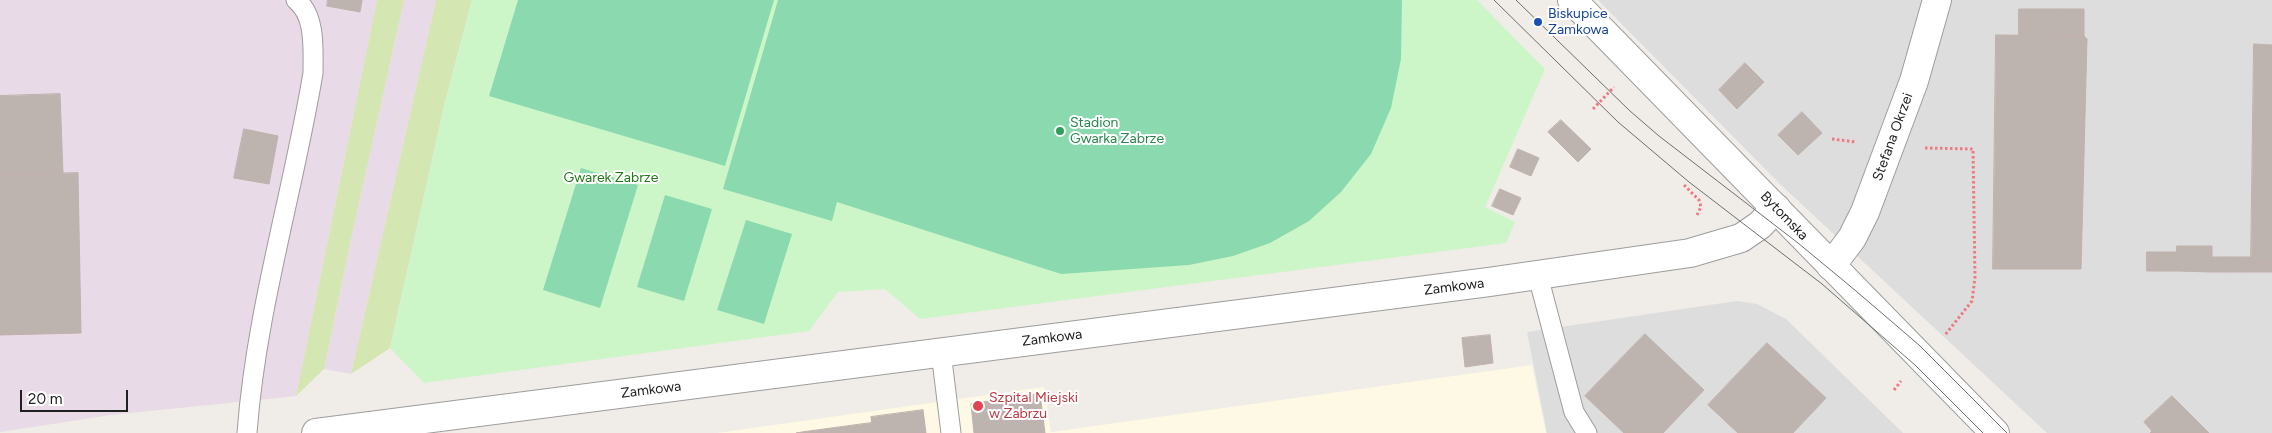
<!DOCTYPE html>
<html>
<head>
<meta charset="utf-8">
<style>
  body { margin:0 }
  #map { position:relative; width:2272px; height:433px; overflow:hidden; background:#f0ece7; font-family:Figtree,sans-serif }
  canvas { display:block }
  .scale { position:absolute; left:20px; top:390px; width:108px; height:22px; box-sizing:border-box; border:2px solid #202020; border-top:0; padding-left:6px; font-size:15px; line-height:18px; white-space:nowrap; color:#202020; -webkit-text-stroke:4px #fff; paint-order:stroke }
</style>
</head>
<body>
<div id="map">
<canvas width="2272" height="433"></canvas>
<div class="scale">20 m</div>
</div>
<script>
const g = document.querySelector('canvas').getContext('2d');
g.lineJoin = 'round';
function fillPath(path, color) { g.fillStyle = color; g.fill(path, 'evenodd'); }
function strokePath(path, color, width, dash) { g.strokeStyle = color; g.lineWidth = width; g.lineCap = dash ? 'butt' : 'round'; g.setLineDash(dash || []); g.stroke(path); }
function drawText(font, color, halo, rows, align = 'center') {
  g.font = font + ' Figtree,sans-serif'; g.lineWidth = 4; g.setLineDash([]); g.textBaseline = 'middle'; g.strokeStyle = halo; g.fillStyle = color; for (const [text, x, y, turn = 0] of rows) {
    g.save(); g.translate(x, y); g.rotate((+turn || 0) * Math.PI / 180); g.textAlign = isNaN(turn) ? turn : align; if (halo) g.strokeText(text, 0, 0); g.fillText(text, 0, 0); g.restore();
  }
}
const residential = new Path2D(`
  M1598,0h674v433h-225l-267,-249z
  M1737,301l20,3 29,15 117,114h-356l-20,-101z`);
const industrial = new Path2D(`
  M0,0h377l-81,396 -185,19 -111,17z
  M404,0h32l-85,374 -27,-5 27,-130z`);
const education = new Path2D(`
  M1532,365l14,68h-829l327,-46 7,45z`);
const grass = new Path2D(`
  M377,0h27l-53,239 -27,130 -28,27z
  M436,0h36l-27,102 -55,246 -39,26z`);
const park = new Path2D(`
  M472,0h1005l68,69 -60,138 30,15 -9,21 -586,76 -35,-30 -47,3 -29,39 -385,52 -34,-35 55,-246z`);
const pitch = new Path2D(`
  M518,0h256l-49,166 -236,-70z
  M778,0h624l-1,59 -10,49 -20,46 -30,38 -32,29 -39,22 -37,13 -44,9 -128,9 -224,-72 -5,19 -109,-32z
  M581,168l57,17 -38,123 -57,-18z
  M665,195l47,14 -28,92 -47,-14z
  M746,220l46,14 -28,90 -47,-14z`);
const building = new Path2D(`
  M328,0h34l-2,12 -33,-6z
  M2019,9h42v27l-42,-1z
  M2061,9h23v27h-23z
  M1996,35l88,1 3,3 -6,230h-88z
  M2254,44l18,1v219l-21,-1z
  M1745,63l19,19 -27,27 -18,-19z
  M60,94l3,80 -63,1v-79z
  M1802,112l20,21 -24,22 -20,-20z
  M1561,120l30,29 -13,13 -30,-30z
  M244,129l34,7 -9,48 -35,-6z
  M1518,149l21,9 -8,18 -21,-9z
  M78,173l3,160 -81,2v-160z
  M1500,189l21,9 -8,17 -21,-9z
  M2177,246h35v26l-35,-1z
  M2147,252h30v19h-30z
  M2212,257h16v15h-16z
  M2228,257h23v6h-4l-1,9h-18z
  M2247,263l25,1v8h-26z
  M1645,334l59,56 -41,43h-39l-39,-37z
  M1490,335l3,28 -28,4 -3,-29z
  M1767,343l59,55 -33,35h-55l-30,-28z
  M1040,394l5,39h-71l-3,-29z
  M2172,396l37,37h-59l2,-2 -8,-9z
  M923,410l3,23h-53l-2,-16z
  M871,423l2,10h-77l6,-1z`);
const path = new Path2D(`
  M1593,109l21,-22
  M1832,139l24,3
  M1925,148l48,1 2,129 -3,23 -27,34
  M1684,185l15,15 2,7 -4,8
  M1894,390l7,-9`);
const service = new Path2D(`
  M1538,276l36,136 13,21
  M941,352l10,81
  M247,433c9,-122 46,-240 66,-360 0,-23 3,-58 -17,-73`);
const minor = new Path2D(`
  M1831,266l21,-28 13,-26 49,-131 23,-81
  M316,433l1173,-151 201,-29 51,-15 19,-13 16,-17`);
const tertiary = new Path2D(`
  M1572,0l423,433`);
const tram = new Path2D(`
  M1494,0l124,122 71,60 133,102 93,81 68,68
  M1516,0l114,111 29,25 139,107 58,48 63,54 88,88`);
const markers = [
  [1538,22,5,"#1a4fb4"],
  [1060,131,5,"#2e9e5b"],
  [978,406,6,"#e0444e"]
];
const transitNames = [
  ["Biskupice",1548,14],
  ["Zamkowa",1548,30]
];
const leisureNames = [
  ["Stadion",1070,123],
  ["Gwarka Zabrze",1070,139]
];
const streetNames = [
  ["Stefana Okrzei",1893,137,-70],
  ["Bytomska",1784,216,46],
  ["Zamkowa",1454,287,-7],
  ["Zamkowa",1052,338,-7],
  ["Zamkowa",651,390,-7]
];
const parkNames = [
  ["Gwarek Zabrze",611,178]
];
const healthNames = [
  ["Szpital Miejski",989,398],
  ["w Zabrzu",989,414]
];
fillPath(residential, '#dedddd');
fillPath(industrial, '#e9dae8');
fillPath(education, '#fdf9e4');
fillPath(grass, '#d4e6b1');
fillPath(park, '#cdf6c8');
fillPath(pitch, '#8bd9ae');
fillPath(building, '#bdb4b0');
strokePath(building, '#c1b1ab', 1);
strokePath(service, '#9d9d9d', 21);
strokePath(minor, '#9d9d9d', 30);
strokePath(tertiary, '#9d9d9d', 30);
strokePath(path, '#f07880', 3, [2.5, 2.5]);
strokePath(service, '#fff', 19);
strokePath(minor, '#fff', 28);
strokePath(tertiary, '#fff', 28);
strokePath(tram, '#6e6e6e', 1);
for (const [x, y, r, color] of markers) { const dot = new Path2D(); dot.arc(x, y, r, 0, 2 * Math.PI); g.fillStyle = color; g.fill(dot); strokePath(dot, '#fff', 2); }
drawText('14px', '#164399', '#fff', transitNames, 'left');
drawText('14px', '#27864d', '#fff', leisureNames, 'left');
drawText('14px', '#202020', '#fff', streetNames);
drawText('14px', '#1d7914', '#fff', parkNames);
drawText('14px', '#be3a42', '#fff', healthNames, 'left');
</script>
</body>
</html>
